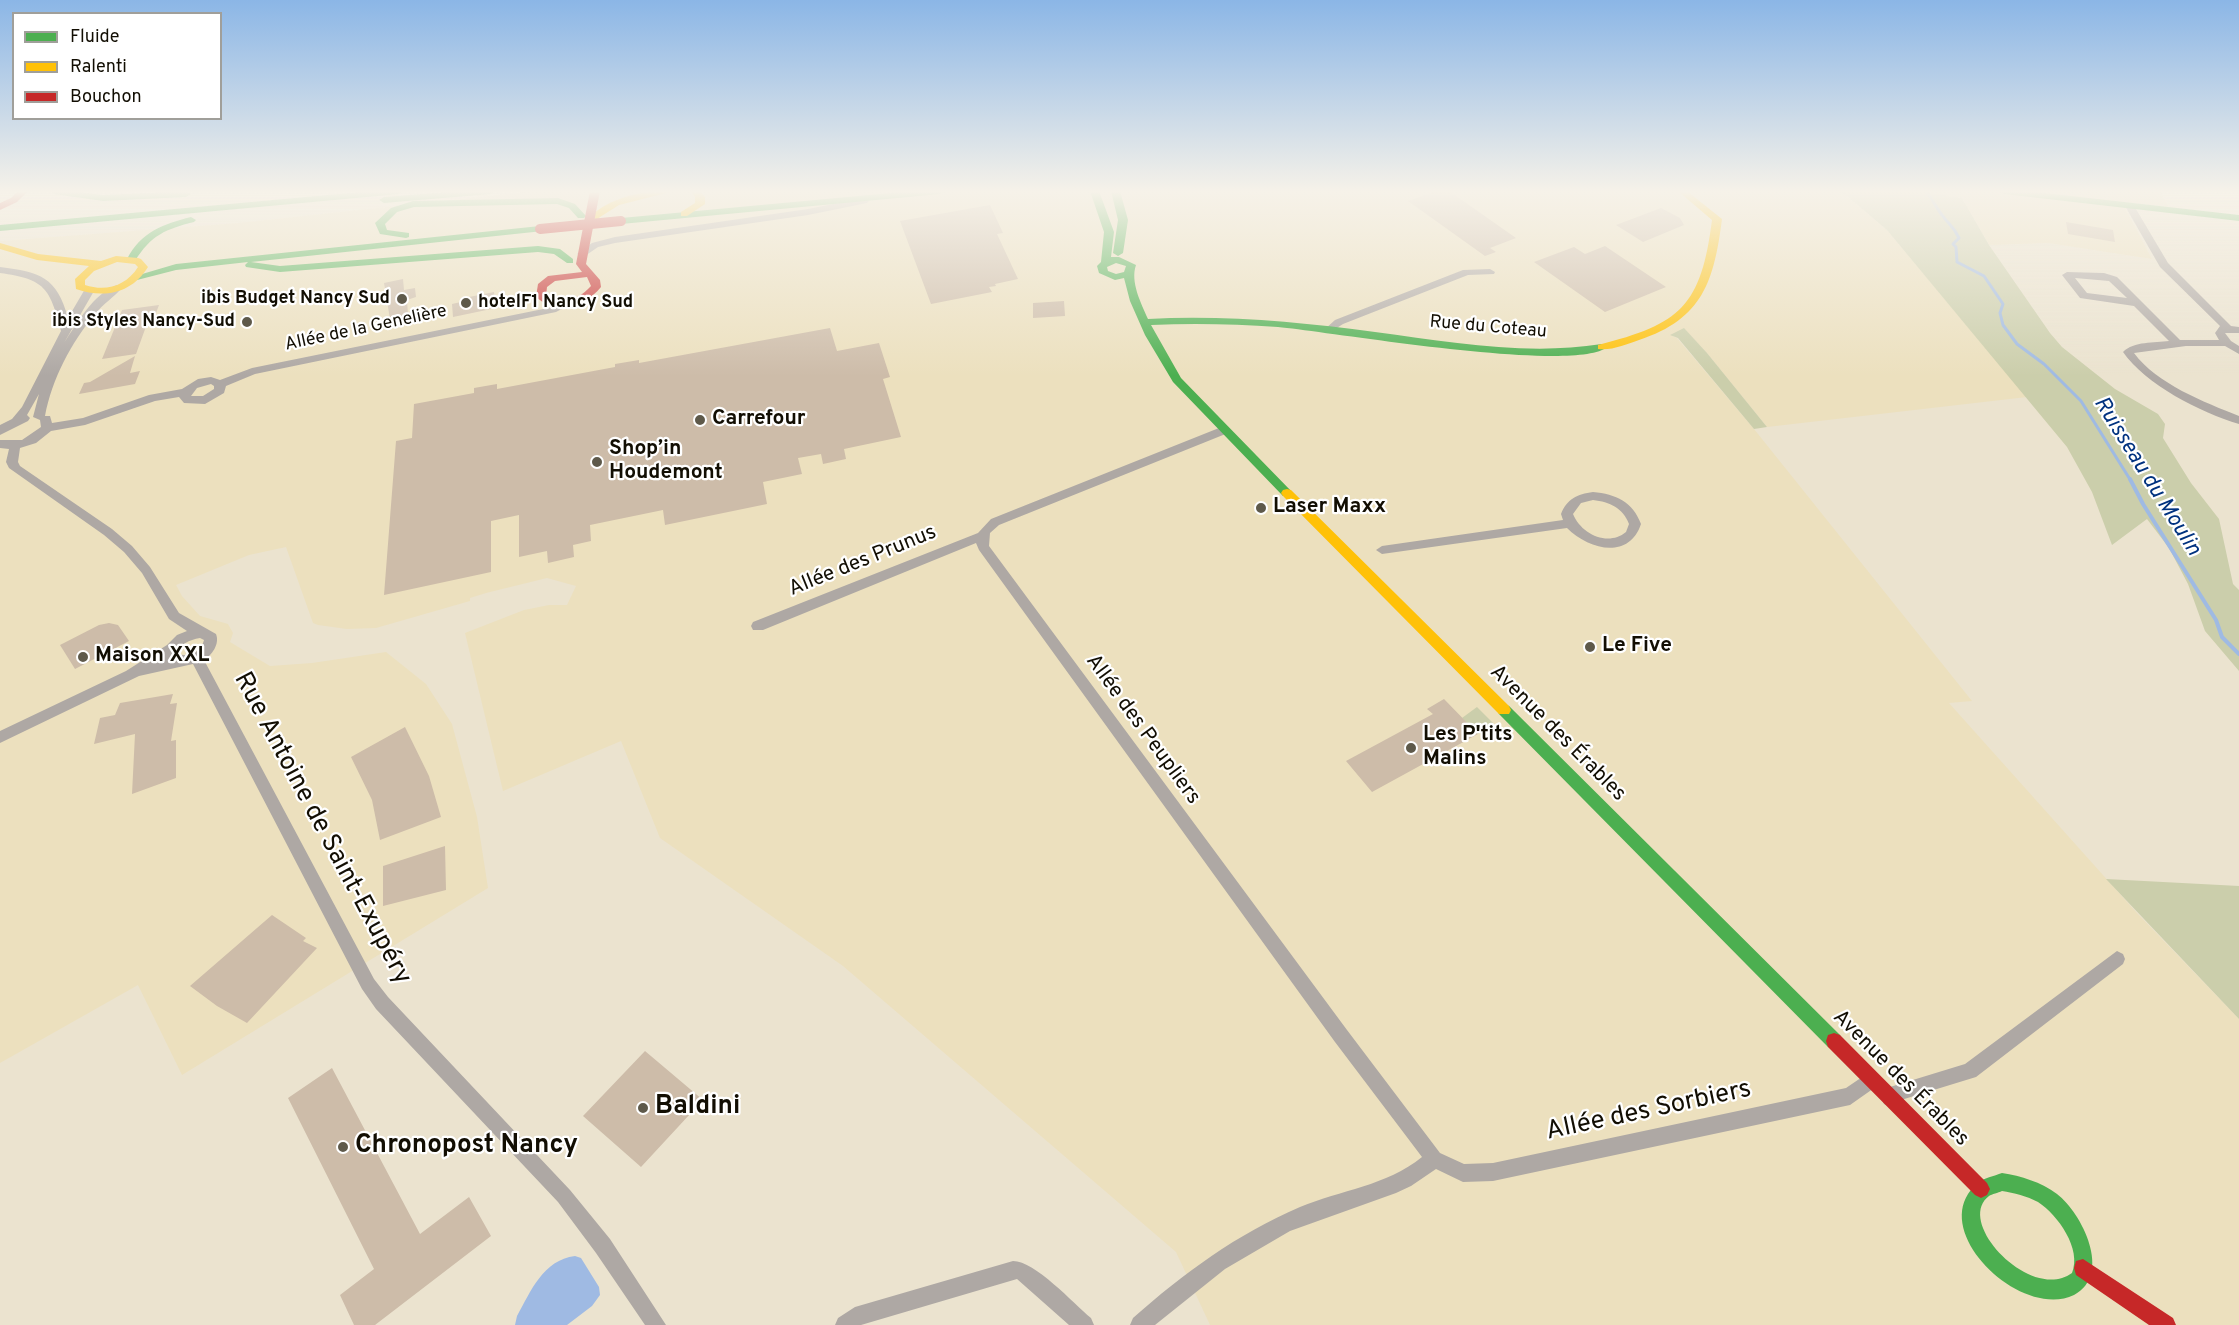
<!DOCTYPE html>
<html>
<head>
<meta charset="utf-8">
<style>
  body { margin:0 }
  #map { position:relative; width:2239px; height:1325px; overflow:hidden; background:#ebe3cf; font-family:Overpass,sans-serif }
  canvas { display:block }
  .legend { position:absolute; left:12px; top:12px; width:210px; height:108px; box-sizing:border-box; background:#fff; border:2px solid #a09f9a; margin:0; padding:8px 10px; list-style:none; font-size:18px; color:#120e03 }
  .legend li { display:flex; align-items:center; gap:12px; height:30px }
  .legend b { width:30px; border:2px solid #a09f9a }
</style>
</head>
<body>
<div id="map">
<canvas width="2239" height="1325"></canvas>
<ul class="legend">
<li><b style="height:8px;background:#4caf50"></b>Fluide</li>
<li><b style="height:8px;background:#ffc107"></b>Ralenti</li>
<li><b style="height:8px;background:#c62828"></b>Bouchon</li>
</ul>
</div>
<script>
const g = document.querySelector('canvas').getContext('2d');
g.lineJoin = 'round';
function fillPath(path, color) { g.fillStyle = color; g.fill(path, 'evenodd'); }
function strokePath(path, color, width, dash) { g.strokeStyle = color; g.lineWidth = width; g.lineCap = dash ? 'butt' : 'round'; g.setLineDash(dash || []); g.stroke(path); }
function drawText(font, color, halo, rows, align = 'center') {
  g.font = font + ' Overpass,sans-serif'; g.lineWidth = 4.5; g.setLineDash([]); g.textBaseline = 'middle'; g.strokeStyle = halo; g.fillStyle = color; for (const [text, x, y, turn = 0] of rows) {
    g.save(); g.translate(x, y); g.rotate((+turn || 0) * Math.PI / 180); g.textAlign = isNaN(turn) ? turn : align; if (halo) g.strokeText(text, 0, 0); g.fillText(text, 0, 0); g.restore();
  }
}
const built = new Path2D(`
  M534,191h1307l46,39 140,167 -260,30 -60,-74 -23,-24 -13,6 6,3 77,91 218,272 -23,2 188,210 102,106v306h-1029l-34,-73 -333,-286 -183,-128 -39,-97 -118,50 -38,-158 59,-23 25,-5h18l9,-19 -29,-8 -61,15 -16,5v3l-94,27 -29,1 -29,-4 -5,-2 -27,-76 -37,8 -73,30 6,11 18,20 28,8 5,9 -3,9 40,24 42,-3 74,-11 40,32 26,40 25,93 11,71 -306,187 -44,-90 -138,78v-822l238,-18z
  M1906,191h254l9,16 -47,-5 30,57 -104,-16 -59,2 -27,-47z`);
const green = new Path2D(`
  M1841,191h74l47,7 27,47 61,88 12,14 53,42 43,25 7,10 -2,14 28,45 28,36 14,65 6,6v81l-34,-40 -17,-47 -19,-36 -22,-29 -35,26 -20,-53 -25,-45 -180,-217z
  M1684,328l23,25 60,74 -13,2 -76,-91 -8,-3z
  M1477,707l17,17 -16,10 -16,-16z
  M2106,879l133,7v133z`);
const water = new Path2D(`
  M575,1256l6,2 18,29 1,8 -8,11 -25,19h-52l2,-9c14,-25 26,-56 58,-60z`);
const streamFar1 = new Path2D(`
  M1925,191c9,9 10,15 17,24 7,10 11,10 17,23l-6,6 3,3 1,15 27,14 19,28 -3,9 3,12 14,19 27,20 37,37 50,80`);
const stream = new Path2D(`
  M2130,479l13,25 73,116 6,17 17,17`);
const building = new Path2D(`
  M1437,191h12l67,47 -26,10 6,4 -11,4 -77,-55z
  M990,205l13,28 -6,1 21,45 -23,5 1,2 -7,1 3,5 -61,12 -31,-83z
  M1661,208l19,10 4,7 -41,17 -27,-17z
  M2066,222l47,8 2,12 -47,-8z
  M1605,246l61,41 -61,25 -71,-50 40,-15 11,7z
  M403,279l1,11 11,-2 1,9 -9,3 1,15 -18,4 -6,-36z
  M494,292l2,16 -43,9 -1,-13 13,-3 -1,-3z
  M1064,301l1,15 -32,2v-15z
  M159,305l-6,16h-5l-12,33 -34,5 20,-49z
  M830,328l7,23 42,-8 11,34 -7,2 18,58 -57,12 2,10 -23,5 -2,-10 -23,4 4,16 -39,8 4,22 -102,21 -2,-15 -73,15 1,16 -18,4 1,12 -26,6 -1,-12 -28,6v-42l-28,6v51l-107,23 12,-154 16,-3 2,-34 60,-11v-5l23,-4v5l118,-22v-3l24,-4v3z
  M135,356l-5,17 10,-2 -5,13 -56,10 5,-11 6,-1z
  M109,623l9,2 11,16 -54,28 -15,-24 39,-20z
  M173,694l-3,10 7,-1 -6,38 5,-1v38l-44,16 3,-60 -41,10 6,-26 15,-3 5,-12z
  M1444,699l34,35 -106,58 -26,-31 87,-47 -6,-5z
  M405,727l24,49 12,41 -61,23 -8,-40 -21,-43z
  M445,846l1,44 -63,16v-40z
  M272,915l34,23 -3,3 14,7 -70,75 -30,-17 -27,-20z
  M645,1051l58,49 -62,67 -58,-51z
  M332,1068l88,166 49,-37 22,39 -116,89h-21l-14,-30 34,-26 -86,-171z`);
const street = new Path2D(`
  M864,198l5,3 -2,2 -59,12 -193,28 -17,4 -13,9 -8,-2 15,-11 23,-6 193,-28z
  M2127,204h6l35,59 63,63 8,1v6h-14l6,8 8,5v8l-14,-8h-39l-52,7c23,31 70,49 105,63v8c-38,-11 -94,-40 -116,-72 11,-11 31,-9 46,-11l-35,-35 -54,-8 -18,-23 5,-3 37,1 13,4 63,63h39l-4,-7 5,-7 -60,-59 -35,-61zM2075,278l34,3 18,17 -40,-5z
  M0,267c40,5 57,10 68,51l17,-29h8l1,2 -30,52c13,-20 30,-50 53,-58l5,3c-8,9 -19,16 -27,26 -24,29 -43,65 -50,102h5l2,7 31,-5 66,-23 33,-6 16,-10 13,-2 9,3 32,-12 301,-61 13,-6 5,3 -15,8 -301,62 -29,12 -2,7 -19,11 -21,-1 -5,-6 -24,4 -70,24 -34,6 -15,12 -16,5 -2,14 2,4 92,63 20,17 18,21 29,46 37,21c4,10 -4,21 -12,26l170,319 14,18 182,193 40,49 56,86h-21l-49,-72 -38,-51 -182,-193 -14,-20 -169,-325 -54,12 -139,67v-12l126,-60 41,-26 10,-10 10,-4 -18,-12 -27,-46 -18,-21 -20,-17 -95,-67 -3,-6 3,-13 -9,-1v-8h22l19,-13 -1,-7 -7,-3 6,-23 -12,21 3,3 -2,3 -28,14v-10l12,-6 10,-12 39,-76c-11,-43 -16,-52 -61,-58zM211,384l3,2v3l-11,7h-12l6,-8zM200,638l4,2c-3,13 -15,17 -27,14 3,-10 12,-14 23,-16z
  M1490,269l5,3 -1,2 -26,1 -125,49 -14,9 -5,-3 11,-10 128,-50z
  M1224,426l6,4 -2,3 -229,92 -9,8 -1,13 358,484 93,123 24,11 29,-1 353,-75 25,-17 6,3 3,6 -3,6 -27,19 -357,76 -30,1 -27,-13 -25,17 -15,7 -106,38 -65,38 -70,56h-25l3,-7c51,-45 104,-84 167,-111 41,-17 86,-21 122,-50l-87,-115 -356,-492 -3,-7 -213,87h-10l-2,-4 2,-4 225,-89 13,-14z
  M1593,492c23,2 40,10 48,32 -12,36 -52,26 -74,4l-185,26 -6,-4 6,-4 181,-26 -2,-6c6,-15 16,-20 32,-22zM1593,500c17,2 30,8 36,24l-3,8c-18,15 -45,2 -53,-18l8,-11z
  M2117,951l6,3 2,5 -2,5 -147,113 -75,23 -11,7 -6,-3 -3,-6 3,-6 6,-5 75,-23z
  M1013,1261c22,0 60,42 78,57l3,7h-25l-52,-46 -156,46h-26l3,-7 17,-11z`);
const fast = new Path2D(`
  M49,191h23l31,4 83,-4 5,3 -5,3 -83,4 -49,-7z
  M371,191h33l-5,3 -399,37v-6z
  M460,191h36l-5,3 -107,9 -5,-3 5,-3z
  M912,191h33l-5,3 -319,30 -5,-3 5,-3z
  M1090,191h9l15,41 -3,25h8l17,8c-6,17 5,38 12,54 76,-4 152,3 227,13 76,10 151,24 227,12l5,3c-32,27 -275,-15 -329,-20 -42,-3 -85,-4 -127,-2l30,53 112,115 -2,3h-8l-110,-114 -28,-47 -15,-34 -6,-23 -9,2 -16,-7 -2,-7 4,-4 3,-30zM1116,263l10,3 -2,6 -8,2 -8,-3 -1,-4z
  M1111,191h9l8,29 -5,33 -5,3 -5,-3 5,-33z
  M1999,191h28l212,24v6l-235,-27z
  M558,198l17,6 11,12 -2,2h-6l-9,-10 -12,-4 -143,3 -17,5 -12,12 2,6 22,3v4l-3,1 -26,-4 -5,-11 16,-15 22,-7z
  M191,217l5,3 -2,2c-28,7 -43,13 -59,39l-8,-2c14,-27 36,-35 64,-42z
  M540,226l5,3 -2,2 -292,31 29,4 258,-20 22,3 13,10v4h-6l-13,-9 -16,-2 -258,20 -34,-5 -1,-2 3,-3 -72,8 -39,10 -5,-3 44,-13z
  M1504,704l5,2 331,329 2,6 -2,6 -6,2 -6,-2 -329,-333 -2,-4 2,-4z
  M2002,1173c19,3 39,9 55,21 25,19 56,81 17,101 -50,24 -136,-54 -106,-101 3,-4 5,-8 9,-11 7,-5 17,-7 25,-10zM2002,1191c12,2 25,5 36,11 20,13 44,47 34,71 -41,30 -118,-51 -83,-77 3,-2 9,-3 13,-5z`);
const slow = new Path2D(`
  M653,191h21l-55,14 -19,12 -8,8 -8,-2c18,-21 42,-28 69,-32z
  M691,191h9l5,6v7l-18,12h-6v-4l14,-9v-6z
  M1678,191h9l35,28c-8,62 -19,100 -83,121 -12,4 -28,11 -41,9v-4c83,-21 103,-39 114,-125z
  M0,243l38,11 63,7 15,-5 22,2 3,1 7,8c-16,26 -43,32 -72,22l-1,-10 14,-13 -52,-6 -37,-11zM117,262l18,2 3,3c-12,19 -32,25 -53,18v-5l9,-9z
  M1287,489l4,1 218,216 2,4 -2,4h-10l-216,-218 -2,-3 2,-3z`);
const jam = new Path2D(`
  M18,191h10l-11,11 -17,8v-7l11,-5z
  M590,191h10l-14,73 14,16 1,7c-15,19 -45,28 -65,10l2,-13 10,-8 34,-4 -6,-8zM587,277l4,9c-13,14 -28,19 -45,10l1,-9 8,-6z
  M1834,1033l6,2 147,148 3,6 -3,6 -6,3 -6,-3 -147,-148 -2,-6 2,-6z
  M2083,1259l90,59 3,7h-27l-73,-50 -2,-7 2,-7z`);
const jamBridge = new Path2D(`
  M540,229l81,-8`);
const markers = [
  [402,299,6,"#5e594a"],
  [466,303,6,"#5e594a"],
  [247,322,6,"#5e594a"],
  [700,420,6,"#5e594a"],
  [597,462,6,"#5e594a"],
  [1261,508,6,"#5e594a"],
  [1590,647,6,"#5e594a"],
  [83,657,6,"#5e594a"],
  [1411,748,6,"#5e594a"],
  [643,1108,6,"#5e594a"],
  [343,1147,6,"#5e594a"]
];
const farPoinames = [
  ["ibis Budget Nancy Sud",390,299],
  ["hotelF1 Nancy Sud",478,303,"left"],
  ["ibis Styles Nancy-Sud",235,322]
];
const farStreetnames = [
  ["Rue du Coteau",1488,328,5],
  ["Allée de la Genelière",366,329,-12]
];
const poiNames = [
  ["Carrefour",712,420],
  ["Shop’in",609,450],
  ["Houdemont",609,474],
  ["Laser Maxx",1273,508],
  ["Le Five",1602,647],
  ["Maison XXL",95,657],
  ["Les P'tits",1423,736],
  ["Malins",1423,760]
];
const streetNames = [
  ["Allée des Prunus",863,562,-22],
  ["Allée des Peupliers",1142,730,54],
  ["Avenue des Érables",1557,734,45],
  ["Avenue des Érables",1900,1079,45]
];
const waterNames = [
  ["Ruisseau du Moulin",2146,477,58]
];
const nearStreetnames = [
  ["Rue Antoine de Saint-Exupéry",321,829,62],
  ["Allée des Sorbiers",1649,1112,-12]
];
const nearPoinames = [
  ["Baldini",655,1108],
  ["Chronopost Nancy",355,1147]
];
fillPath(built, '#ece0be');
fillPath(green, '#cbceab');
fillPath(water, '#9fbae3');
strokePath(streamFar1, '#9fbae3', 3);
strokePath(stream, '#9fbae3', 4);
fillPath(building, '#cdbca9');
fillPath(street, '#aea8a4');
fillPath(fast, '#4caf50');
fillPath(slow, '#ffc107');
fillPath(jam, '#c62828');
strokePath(jamBridge, '#c62828', 10);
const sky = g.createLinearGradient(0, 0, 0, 376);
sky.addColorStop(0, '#8bb6e6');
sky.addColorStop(0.51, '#f6f2e9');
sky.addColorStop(1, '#f6f2e900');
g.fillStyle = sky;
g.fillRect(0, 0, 2239, 376);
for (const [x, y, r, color] of markers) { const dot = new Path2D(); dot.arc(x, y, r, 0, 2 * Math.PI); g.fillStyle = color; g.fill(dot); strokePath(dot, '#fff', 2); }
drawText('bold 18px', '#120e03', '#fff', farPoinames, 'right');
drawText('18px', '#120e03', '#fff', farStreetnames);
drawText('bold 21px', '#120e03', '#fff', poiNames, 'left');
drawText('21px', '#120e03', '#fff', streetNames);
drawText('italic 22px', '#00327f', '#fff', waterNames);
drawText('26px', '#120e03', '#fff', nearStreetnames);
drawText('bold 26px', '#120e03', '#fff', nearPoinames, 'left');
</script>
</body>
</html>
